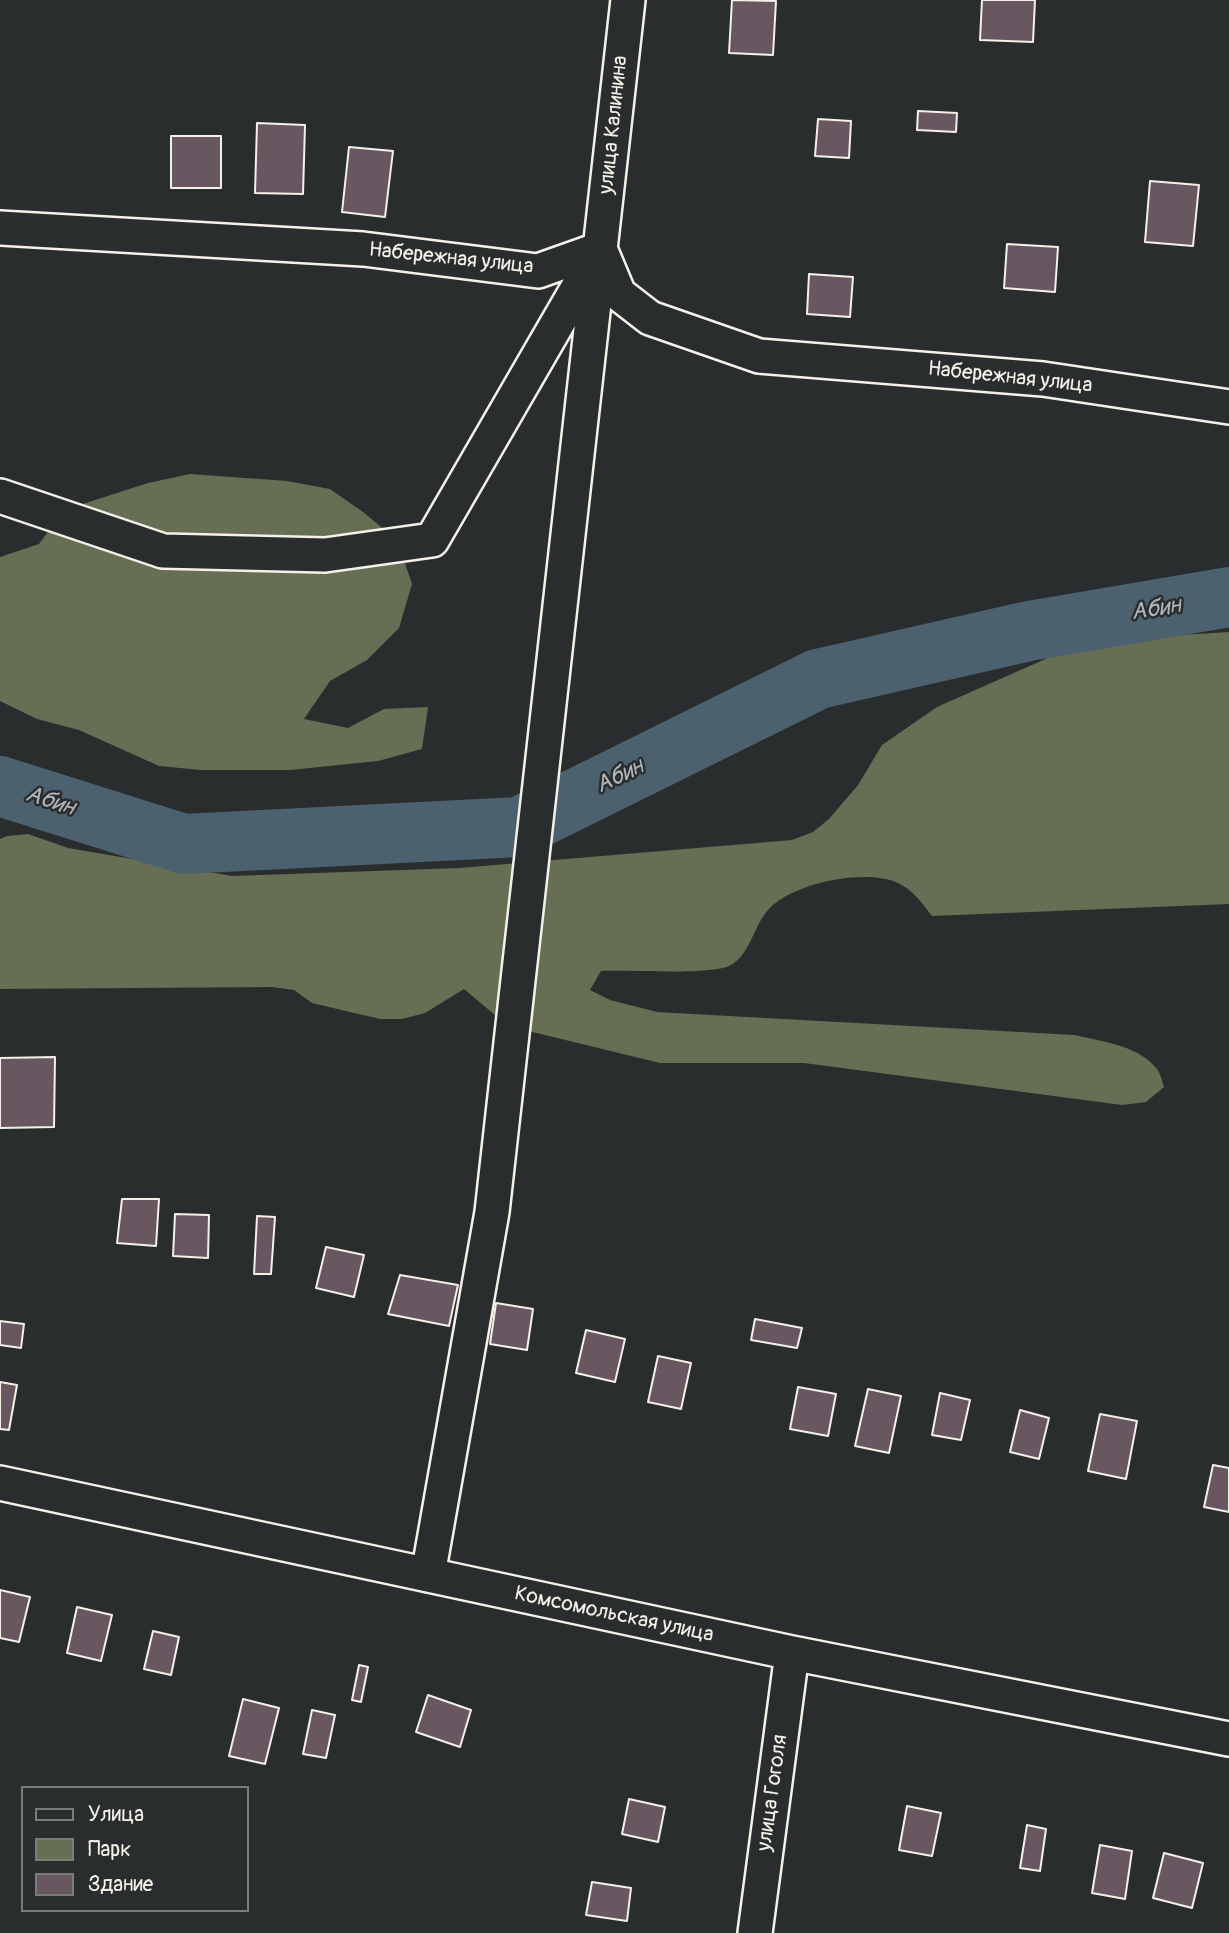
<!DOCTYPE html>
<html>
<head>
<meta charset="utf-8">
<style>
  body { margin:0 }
  #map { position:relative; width:1229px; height:1933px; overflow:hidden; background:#2a2d2e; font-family:Pangolin,sans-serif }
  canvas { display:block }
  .legend { position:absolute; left:21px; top:1786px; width:228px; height:126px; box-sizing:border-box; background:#2a2d2e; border:2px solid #7b7b78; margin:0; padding:9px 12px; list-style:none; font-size:21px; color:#f4f1e8 }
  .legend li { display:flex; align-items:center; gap:14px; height:35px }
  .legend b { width:35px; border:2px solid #7b7b78 }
</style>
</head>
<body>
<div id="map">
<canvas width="1229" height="1933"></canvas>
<ul class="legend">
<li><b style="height:9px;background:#2a2d2e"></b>Улица</li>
<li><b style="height:19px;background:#666e54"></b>Парк</li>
<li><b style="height:19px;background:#685760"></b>Здание</li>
</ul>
</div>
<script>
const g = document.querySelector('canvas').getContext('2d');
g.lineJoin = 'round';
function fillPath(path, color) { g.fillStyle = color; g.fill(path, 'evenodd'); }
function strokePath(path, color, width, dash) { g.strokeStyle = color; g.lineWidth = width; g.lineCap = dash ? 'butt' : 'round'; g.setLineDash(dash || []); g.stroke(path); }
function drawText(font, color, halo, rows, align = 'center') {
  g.font = font + ' Pangolin,sans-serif'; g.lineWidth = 5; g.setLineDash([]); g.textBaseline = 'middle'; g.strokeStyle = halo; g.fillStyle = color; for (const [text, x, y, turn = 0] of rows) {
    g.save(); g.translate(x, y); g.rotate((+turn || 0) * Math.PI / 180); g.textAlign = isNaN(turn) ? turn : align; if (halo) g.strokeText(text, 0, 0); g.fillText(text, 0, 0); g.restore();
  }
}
const green = new Path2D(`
  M190,474l97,7 43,8 33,23 34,28 15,44 -13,44 -32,32 -37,21 -26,38 44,9 36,-19 44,-2 -6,42 -44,12 -88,9h-89l-42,-4 -80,-36 -42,-11 -37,-18v-144l39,-13 25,-34 84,-27z
  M1229,632v272l-297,12c-10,-13 -19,-26 -34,-33 -33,-15 -106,0 -130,27 -15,17 -18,46 -39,56 -21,9 -101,4 -128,5l-11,19 20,10 47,12 417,23c26,6 63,10 81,32 5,4 7,14 9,20l-18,15 -24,3 -318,-42h-144l-152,-37 -44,-37 -39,24 -23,6h-22l-68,-16 -18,-13 -22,-3 -272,2v-150l7,-3 21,-2 40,14 164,28 227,-8 333,-28 21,-8 16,-13 29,-34 24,-40 55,-38 149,-66z`);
const river = new Path2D(`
  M0,786l184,58 335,-17 299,-148 211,-48 200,-34`);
const building = new Path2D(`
  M732,0l44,1 -3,54 -44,-2z
  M982,0h53l-2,42 -53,-2z
  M918,111l39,2 -1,19 -39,-2z
  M818,119l33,2 -2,37 -34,-2z
  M257,123l48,2 -2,69 -48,-1z
  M171,136h50v52h-50z
  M349,147l44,4 -8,66 -43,-5z
  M1150,181l49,4 -6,61 -48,-4z
  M1007,244l51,3 -3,45 -51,-4z
  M809,274l44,3 -3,40 -43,-3z
  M55,1057l-1,70 -54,1v-70z
  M122,1199h37l-3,47 -39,-3z
  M175,1214l34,1 -1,43 -35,-2z
  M257,1216l18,1 -4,57h-17z
  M326,1247l38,8 -10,42 -38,-9z
  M400,1275l58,10 -9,41 -61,-12z
  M496,1303l37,6 -6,41 -37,-6z
  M755,1319l47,9 -5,20 -46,-8z
  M0,1321l24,3 -3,24 -21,-3z
  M586,1330l39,9 -10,43 -39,-9z
  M658,1356l33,7 -10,46 -33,-7z
  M0,1382l17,3 -8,45 -9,-1z
  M798,1387l38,7 -8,42 -38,-7z
  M868,1389l33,7 -12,57 -34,-7z
  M940,1393l30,7 -9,40 -29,-5z
  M1020,1410l29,8 -10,41 -29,-7z
  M1100,1414l37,7 -11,58 -38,-8z
  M1213,1465l16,3v44l-25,-5z
  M0,1590l30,7 -11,45 -19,-4z
  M77,1607l35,8 -11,46 -34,-8z
  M153,1631l26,6 -8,38 -27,-6z
  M359,1665l9,2 -7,35 -9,-2z
  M428,1695l43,15 -11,37 -44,-15z
  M243,1699l36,9 -14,56 -36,-8z
  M312,1710l23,5 -9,43 -23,-4z
  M629,1799l36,8 -7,35 -36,-8z
  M907,1806l34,7 -9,43 -33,-6z
  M1027,1825l19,4 -6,42 -20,-3z
  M1100,1845l32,6 -7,48 -33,-6z
  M1164,1853l39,10 -11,45 -39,-10z
  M592,1882l39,6 -4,33 -41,-6z`);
const minor = new Path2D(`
  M0,228l363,21 175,22 62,-22
  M601,251l18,43 31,24 109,38 284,23 186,28
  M0,496l163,55 162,4 107,-15 162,-280
  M0,1483l792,170 437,86
  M428,1575l64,-363 136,-1212
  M755,1933l37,-280`);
const streetNames = [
  ["улица Калинина",614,125,-84],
  ["Набережная улица",451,259,6],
  ["Набережная улица",1010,378,6],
  ["Комсомольская улица",614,1615,12],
  ["улица Гоголя",773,1793,-82]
];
const waterNames = [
  ["Абин",1156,610,-9],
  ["Абин",620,777,-26],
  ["Абин",50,802,18]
];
fillPath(green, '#666e54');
strokePath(river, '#4c616f', 60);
fillPath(building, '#685760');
strokePath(building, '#f4f1e8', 2);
strokePath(minor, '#f4f1e8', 38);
strokePath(minor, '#2a2d2e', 33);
drawText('21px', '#f4f1e8', '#2a2d2e', streetNames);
drawText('italic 23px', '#b1b7b8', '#2a2d2e', waterNames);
</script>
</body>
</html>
